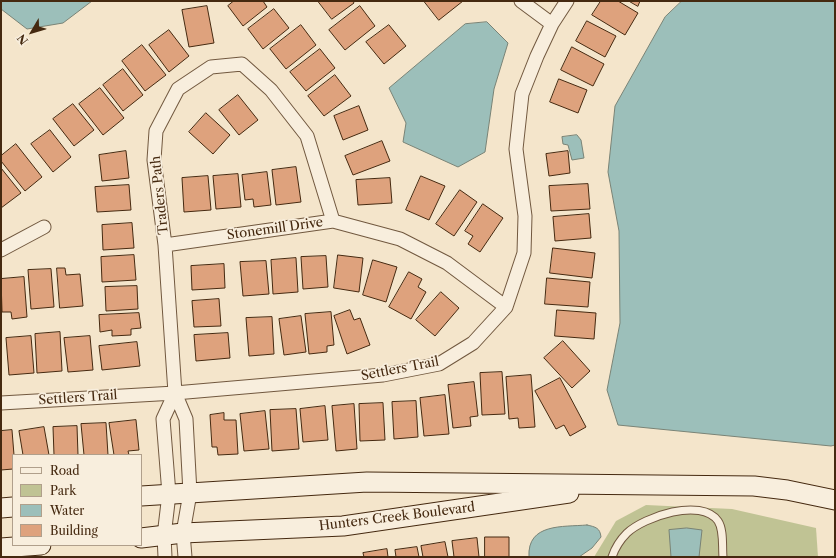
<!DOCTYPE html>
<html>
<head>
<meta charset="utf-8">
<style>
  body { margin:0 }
  #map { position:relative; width:836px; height:558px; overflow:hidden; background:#f4e5cb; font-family:"Libre Caslon Text",serif }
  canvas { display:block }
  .frame { position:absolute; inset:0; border:2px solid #452910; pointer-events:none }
  .legend { position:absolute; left:12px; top:454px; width:130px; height:92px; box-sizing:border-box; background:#f8eedd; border:1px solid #b09f8b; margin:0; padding:5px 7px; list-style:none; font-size:12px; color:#452910 }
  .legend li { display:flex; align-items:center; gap:8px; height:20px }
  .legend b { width:20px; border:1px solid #b09f8b }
  .north { position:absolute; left:12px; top:12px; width:40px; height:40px; -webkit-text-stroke:3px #f8eedd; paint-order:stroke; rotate:232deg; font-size:11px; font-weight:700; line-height:16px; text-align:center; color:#452910 }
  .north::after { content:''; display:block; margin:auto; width:14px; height:18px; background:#452910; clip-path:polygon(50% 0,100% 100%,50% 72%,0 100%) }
</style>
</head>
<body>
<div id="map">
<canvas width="836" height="558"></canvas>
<div class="frame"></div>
<ul class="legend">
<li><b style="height:5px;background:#f8eedd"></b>Road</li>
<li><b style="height:11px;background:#c0c394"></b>Park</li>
<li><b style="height:11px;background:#9cbfba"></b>Water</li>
<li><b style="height:11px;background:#dea27d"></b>Building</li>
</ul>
<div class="north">N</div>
</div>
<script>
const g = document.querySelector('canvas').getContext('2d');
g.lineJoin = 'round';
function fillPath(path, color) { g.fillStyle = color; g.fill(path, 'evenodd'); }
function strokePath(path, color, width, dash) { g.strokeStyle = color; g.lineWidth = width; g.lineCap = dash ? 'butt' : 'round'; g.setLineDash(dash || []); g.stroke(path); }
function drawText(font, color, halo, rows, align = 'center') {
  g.font = font + ' "Libre Caslon Text",serif'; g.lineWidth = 3.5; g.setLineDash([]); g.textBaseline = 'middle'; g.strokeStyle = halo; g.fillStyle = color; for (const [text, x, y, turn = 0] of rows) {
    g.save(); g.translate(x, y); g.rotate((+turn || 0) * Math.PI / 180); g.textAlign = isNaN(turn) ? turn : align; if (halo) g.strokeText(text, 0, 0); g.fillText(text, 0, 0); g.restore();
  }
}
const green = new Path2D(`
  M646,505l86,4 84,19 2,29h-224l22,-36z`);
const water = new Path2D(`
  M1,1h91l-29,22 -36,6 -26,-20z
  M682,1h153v444l-4,1 -213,-21 -11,-35 13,-67 -1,-92 -11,-59 7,-66 50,-89z
  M487,22l21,21 -14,46 -9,63 -27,15 -55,-25 3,-19 -17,-35 76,-64z
  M577,135l4,5 3,18 -12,2 -4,-15 -5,-1 -1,-7z
  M587,525c9,2 13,3 14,12l-9,11 -13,9h-50c-2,-34 34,-30 58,-32z
  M687,528l15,2 -3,27h-28l-2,-27z`);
const building = new Path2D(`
  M234,1h29l4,6 -24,19 -15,-20z
  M318,1h35l1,2 -22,16z
  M424,1h39l-24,19z
  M601,1h17l20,12 -13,22 -33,-20z
  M629,1h11l-2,5z
  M207,6l7,37 -25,4 -7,-37z
  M360,6l15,20 -30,24 -16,-20z
  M274,9l15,19 -26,21 -15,-20z
  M587,21l29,15 -11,21 -29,-16z
  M301,25l15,20 -30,24 -16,-20z
  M389,25l17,21 -22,18 -18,-22z
  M169,30l20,26 -20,16 -20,-27z
  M142,45l24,30 -21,16 -23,-30z
  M572,47l32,17 -11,22 -32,-16z
  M320,49l15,19 -29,23 -16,-19z
  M123,69l20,26 -20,16 -20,-26z
  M335,75l16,21 -27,20 -16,-20z
  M559,79l28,11 -9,23 -28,-11z
  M100,88l24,30 -21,17 -24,-31z
  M238,95l20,25 -19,15 -20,-25z
  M73,104l21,26 -20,16 -21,-27z
  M359,106l9,24 -25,10 -9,-24z
  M206,113l24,22 -17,19 -24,-22z
  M50,130l21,27 -18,15 -22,-28z
  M382,141l8,20 -37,14 -8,-19z
  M16,144l26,33 -17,14 -24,-30v-5z
  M126,151l3,27 -27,3 -3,-26z
  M568,151l2,22 -21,3 -3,-22z
  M296,167l5,35 -25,3 -4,-35z
  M1,168l20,25 -20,15z
  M267,172l4,33 -17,2 -1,-8 -8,1 -3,-25z
  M238,174l3,33 -25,2 -3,-33z
  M208,176l3,34 -27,2 -2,-34z
  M421,176l24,10 -16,34 -23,-10z
  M390,178l2,25 -34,2 -2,-25z
  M588,184l2,25 -39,2 -2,-25z
  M129,185l2,25 -34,2 -2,-25z
  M460,190l17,12 -23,34 -18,-12z
  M483,204l20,14 -23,34 -12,-8 5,-8 -8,-5z
  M589,214l2,24 -36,3 -2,-24z
  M132,223l2,25 -31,2 -1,-25z
  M553,248l42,5 -3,25 -42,-5z
  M134,255l2,25 -34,2 -1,-25z
  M338,255l25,3 -4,34 -25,-4z
  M326,256l2,31 -25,2 -2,-32z
  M296,258l2,34 -25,2 -2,-34z
  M373,260l24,7 -11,35 -23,-7z
  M266,261l3,33 -26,2 -3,-34z
  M224,264l1,24 -33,2 -1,-24z
  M57,268h8l1,7 14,-1 3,32 -23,2z
  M51,269l3,38 -23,2 -3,-39z
  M409,272l13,7 -4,8 8,5 -15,27 -22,-12z
  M24,277l3,40 -15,2 -1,-7h-9l-1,-33z
  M547,278l43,4 -2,25 -43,-3z
  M137,286l1,23 -32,2 -1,-24z
  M441,292l18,16 -24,28 -19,-16z
  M219,299l2,27 -27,1 -2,-26z
  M350,310l4,10 6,-2 10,27 -23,9 -13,-38z
  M557,310l39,3 -2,26 -39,-3z
  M331,312l3,33 -7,1v6l-18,2 -4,-40z
  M139,313l2,15 -10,1v6l-19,1v-6l-12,2 -1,-17z
  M301,316l5,36 -22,3 -5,-36z
  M272,317l2,37 -25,2 -3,-38z
  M60,332l2,39 -25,2 -2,-39z
  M228,333l2,25 -34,3 -2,-26z
  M31,336l3,37 -25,2 -3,-37z
  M90,336l3,34 -25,2 -4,-34z
  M563,341l27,30 -18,17 -28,-30z
  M137,342l3,24 -38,4 -3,-24z
  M502,372l3,42 -23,1 -2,-42z
  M531,375l4,52 -16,1 -1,-10 -9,1 -3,-42z
  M560,378l26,49 -16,9 -6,-11 -8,4 -21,-38z
  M474,382l4,34 -8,1 1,9 -18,2 -5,-43z
  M445,395l4,39 -25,2 -4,-38z
  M416,401l2,36 -24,2 -2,-37z
  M383,403l2,37 -25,1 -1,-37z
  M354,404l3,45 -21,2 -4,-45z
  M325,406l3,34 -25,2 -3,-33z
  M296,409l3,40 -27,2 -2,-41z
  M265,411l4,38 -25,2 -4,-37z
  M224,413v7h12l2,34 -20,1 -1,-8h-5l-2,-32z
  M136,420l3,30 -11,1 1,4h-15l-5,-32z
  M106,423l2,32h-24l-3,-31z
  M77,426l1,29h-24l-1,-28z
  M44,427l5,28h-26l-4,-24z
  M12,430l2,25 -1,14 -12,1v-39z
  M485,537h24v20h-24z
  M477,538l2,19h-25l-2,-16z
  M445,542l3,15h-25l-2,-11z
  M417,547l2,10h-23l-1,-7z
  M387,549l1,8h-24l-1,-4z`);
const lane = new Path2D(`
  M612,557c3,-9 8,-17 15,-24 17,-16 74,-36 91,-12 6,9 4,25 5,36`);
const street = new Path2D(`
  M521,1l31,23
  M165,245l168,-24 67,18 47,24 59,44
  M1,250l43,-23
  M1,403l174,-10 208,-18 56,-11 34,-21 33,-36 18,-54 1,-37 -9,-67 6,-55 15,-38 15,-32 15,-23
  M165,557l-1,-21 5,-42 -6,-75 12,-26
  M185,557l-2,-24 7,-40 -4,-74 -11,-26 -10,-148 -11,-85 2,-29 22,-42 33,-22 31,-3 29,26 36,46 26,85`);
const secondary = new Path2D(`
  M141,496l226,-14 387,4 33,4 48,10
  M1,508l12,-1
  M141,538l42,-5 160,-7 226,-33
  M1,548l40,-3`);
const streetNames = [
  ["Traders Path",160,195,-96],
  ["Stonemill Drive",275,229,-8],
  ["Settlers Trail",400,369,-11],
  ["Settlers Trail",78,398,-4],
  ["Hunters Creek Boulevard",397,517,-7]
];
fillPath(green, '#c0c394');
fillPath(water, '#9cbfba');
strokePath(water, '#798376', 1);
fillPath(building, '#dea27d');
strokePath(building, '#452910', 1);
strokePath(lane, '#71583f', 9);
strokePath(street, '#71583f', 15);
strokePath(secondary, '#452910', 21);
strokePath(lane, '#f8eedd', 7);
strokePath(street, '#f8eedd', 13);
strokePath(secondary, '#f8eedd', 19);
drawText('13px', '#452910', '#f8eedd', streetNames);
</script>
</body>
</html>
